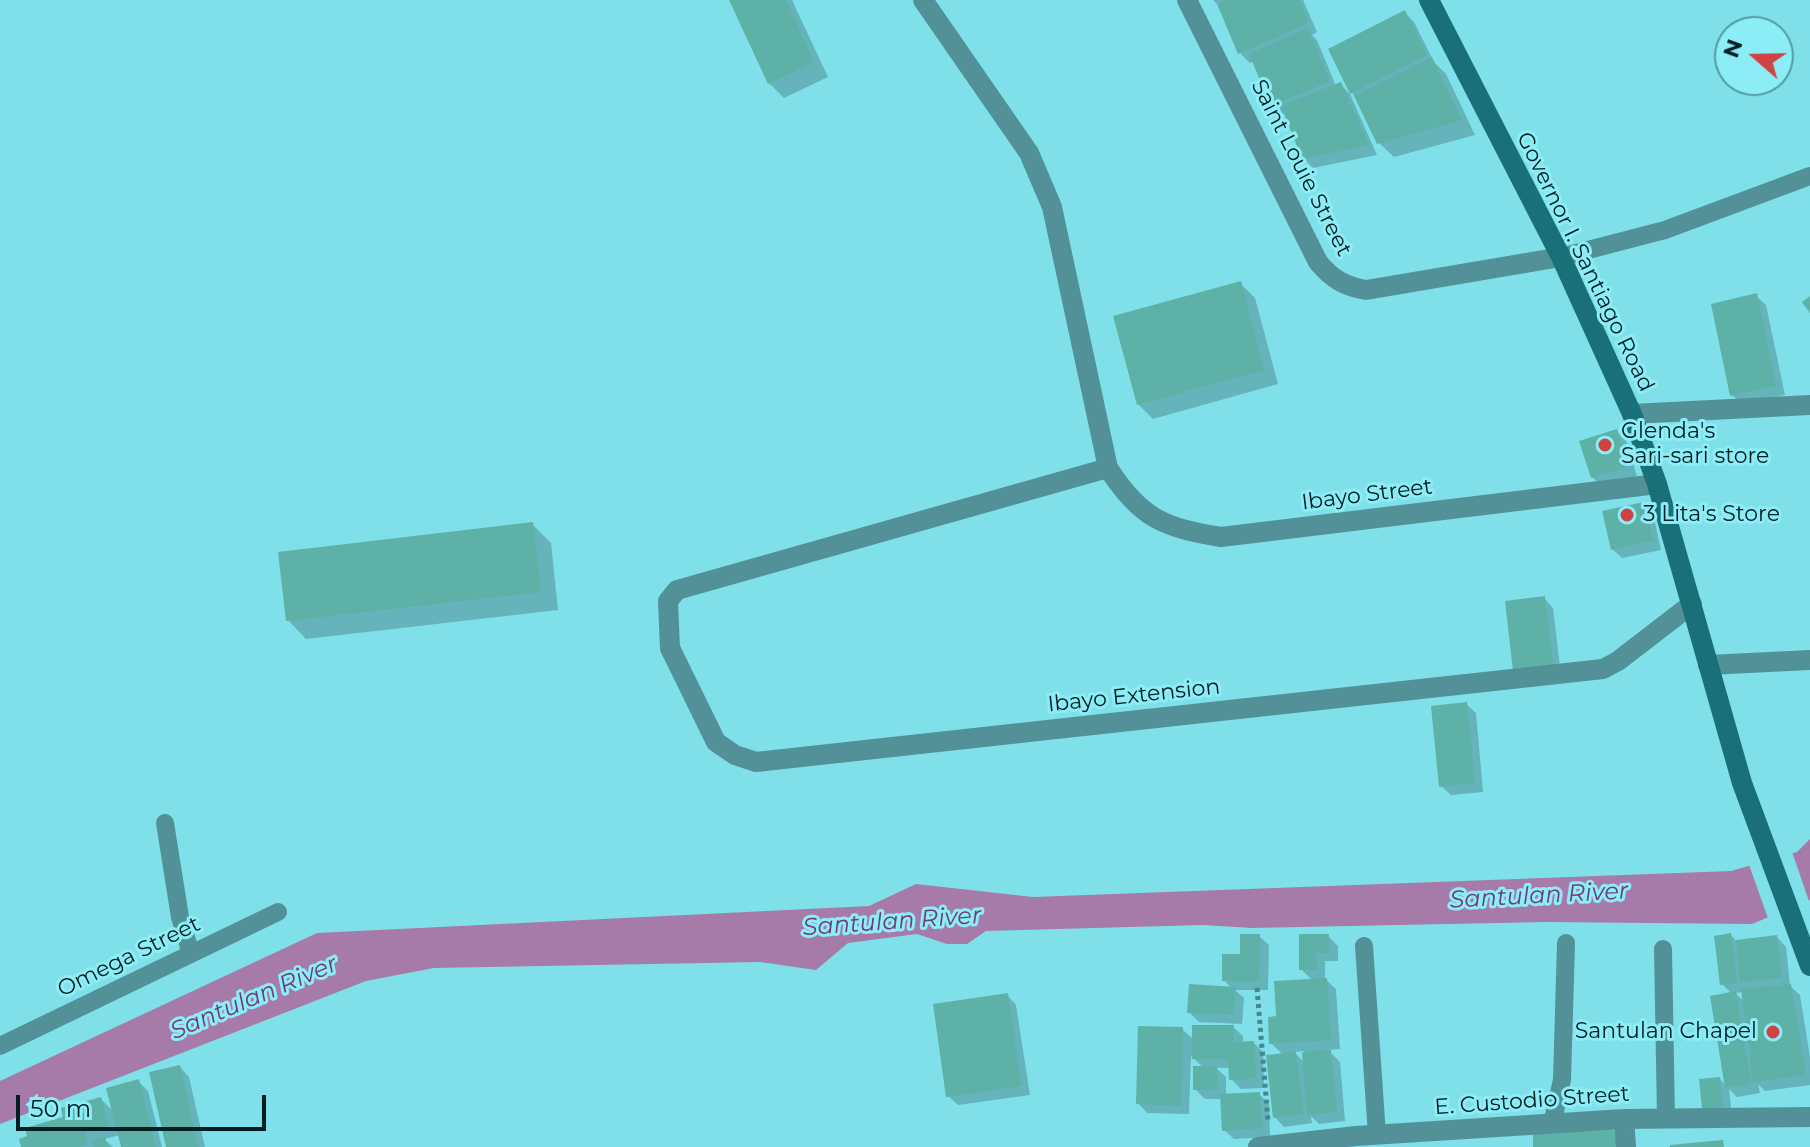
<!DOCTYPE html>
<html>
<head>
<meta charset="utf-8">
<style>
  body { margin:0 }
  #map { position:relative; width:1810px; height:1147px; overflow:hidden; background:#7fe0ea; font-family:Montserrat,sans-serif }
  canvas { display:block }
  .north { position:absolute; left:1714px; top:16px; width:80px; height:80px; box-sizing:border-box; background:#8cedf7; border:2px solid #549ba2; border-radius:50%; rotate:290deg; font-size:22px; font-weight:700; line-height:32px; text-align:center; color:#001f23 }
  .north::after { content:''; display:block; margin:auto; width:28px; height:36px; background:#d14242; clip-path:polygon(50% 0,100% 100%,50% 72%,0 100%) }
  .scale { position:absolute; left:16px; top:1095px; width:250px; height:36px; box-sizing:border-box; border:4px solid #001f23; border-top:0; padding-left:10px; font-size:24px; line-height:28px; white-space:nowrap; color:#001f23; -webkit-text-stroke:6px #8cedf7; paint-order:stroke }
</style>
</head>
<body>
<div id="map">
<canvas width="1810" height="1147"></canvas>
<div class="north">N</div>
<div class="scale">50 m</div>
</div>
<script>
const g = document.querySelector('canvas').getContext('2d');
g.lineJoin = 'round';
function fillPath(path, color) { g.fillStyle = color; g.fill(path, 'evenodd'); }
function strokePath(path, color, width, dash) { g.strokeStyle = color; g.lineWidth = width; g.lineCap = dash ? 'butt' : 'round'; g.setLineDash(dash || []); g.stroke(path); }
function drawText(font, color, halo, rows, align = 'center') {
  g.font = font + ' Montserrat,sans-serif'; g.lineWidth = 6; g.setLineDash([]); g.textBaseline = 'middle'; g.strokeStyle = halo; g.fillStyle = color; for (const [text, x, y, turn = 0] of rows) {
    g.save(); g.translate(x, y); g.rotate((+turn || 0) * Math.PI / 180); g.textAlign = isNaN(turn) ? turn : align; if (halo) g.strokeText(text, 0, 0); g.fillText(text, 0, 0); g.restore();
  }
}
const water = new Path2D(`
  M1810,839v61l-58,24 -206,-2 -294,6 -49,-3 -217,6 -19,13h-20l-30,-10 -69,9 -32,27 -56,-8 -326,6 -68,13 -366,143v-43l317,-148 552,-27 47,-22 117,13 698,-26 66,-19z`);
const pier = new Path2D(`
  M1791,849l19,55 -41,17 -21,-59z`);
const shadow = new Path2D(`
  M731,0h61l36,77 -44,21 -15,-15z
  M1213,0h90l14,32 -5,3 5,5 19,46 4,-2 10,10 27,61 -64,13 -10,-10 -17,-45 -4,1 -9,-9 -19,-44 -4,2 -10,-10 -20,-46z
  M1404,12l10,10 20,40 12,12 29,61 -81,22 -15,-14 -22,-44 -5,-6z
  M1240,283l15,15 23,86 -125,35 -15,-15z
  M1756,296l10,9 19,90 -43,9 -10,-9z
  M1617,431l9,10 11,35 -35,10 -10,-9z
  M1644,504l9,9 8,37 -39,8 -10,-9z
  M533,525l18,18 7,67 -252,29 -18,-19z
  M1544,598l9,10 8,67 -36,5z
  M1466,704l10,9 7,79 -32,3 -10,-9z
  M1731,935l6,7 40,-5 9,10 4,39 10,9 10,62v28l-45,6 -7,-7 2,9 -23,4 -8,-8 3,27 -28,-8 16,-29 7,8 5,-93 -10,-10zM1743,992l2,10 -10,-9z
  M1259,936l10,9 -1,45h-33l9,8 -2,26 -43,-2 -10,-10 43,-23 -8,-9z
  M1328,936l10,10v15h-13v18l11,10 4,60 -12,1 12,12 5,59 -26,3 -8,-8 1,7 -28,4 -9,-10 8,-62 -12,-12 7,-25 35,-37 -12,-12zM1304,1051l1,12 -11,-11z
  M1007,995l9,10 14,90 -72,10 -10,-9z
  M1233,1027l10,9v8l11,-1 9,9 1,36 -23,1 -10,-10v-11h-15l10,9v19l33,-2 10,10 1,33 -36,2 -10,-9 -2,-31h-17l-10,-10 9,-21 -13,-12 -2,58 -42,-1 -9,-10 44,-74 12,11z
  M180,1067l9,10 16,70h-37z
  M138,1081l10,10 14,56h-39l-3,-12 -16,4 9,8h-90l78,-48 14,14z`);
const building = new Path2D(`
  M729,0h57l28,62 -46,22z
  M1225,0h74l10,23 -71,31 -21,-50z
  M1405,10l22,45 -77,39 -22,-45z
  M1308,28l22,53 -59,25 -22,-52z
  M1432,57l30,63 -85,24 -23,-48z
  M1341,82l28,63 -67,14 -21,-53z
  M1241,281l23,89 -127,35 -24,-89z
  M1757,293l19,93 -46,10 -19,-92z
  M1810,296v17l-8,-11z
  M1617,429l11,38 -37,11 -12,-37z
  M1644,502l9,39 -42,9 -9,-39z
  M533,522l8,70 -255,29 -8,-69z
  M1545,596l8,70 -40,5 -8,-70z
  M1467,702l8,81 -36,4 -8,-81z
  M1731,933l6,50 -17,2 -6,-49z
  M1240,934h20l-1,47h-37v-27h18z
  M1299,934h30v19h-13l1,17h-18z
  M1777,935l5,43 -42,4 -4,-42z
  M1327,978l4,62 -62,4 -1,-27 8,-1 -2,-35z
  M1189,984l46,3 -1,28 -47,-2z
  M1791,984l15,91 -53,7 -12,-93z
  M1736,991l15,93 -26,4 -15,-92z
  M1008,993l13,93 -75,11 -13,-93z
  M1192,1025h42v17l20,-1 2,38 -27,1 -1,-21h-36z
  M1138,1026l45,1 -2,79 -45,-2z
  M1331,1050l6,62 -30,3 -5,-63z
  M1296,1052l8,62 -31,4 -7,-63z
  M180,1065l18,82h-32l-17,-75z
  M1193,1066h24v24h-24z
  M1720,1077l3,30 -21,2 -3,-30z
  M139,1079l17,68h-35l-15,-59z
  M1260,1092l2,36 -40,3 -2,-37z
  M101,1097l8,29 -24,6 3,12 -10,3h-57l-2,-8 8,-3 -2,-8 38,-11 -2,-9z
  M1619,1130v17h-86v-16z
  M105,1137l2,10h-13l-2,-7z
  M1723,1140l1,7h-54v-2z`);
const path = new Path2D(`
  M1257,988l11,133`);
const lane = new Path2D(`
  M1561,257l104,-27 145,-54
  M165,823l15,94 11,37
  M1364,946l13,189
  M1663,949l3,169
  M0,1046l278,-134
  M1552,1124l10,-44 4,-137`);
const street = new Path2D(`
  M923,0l106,153 23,54 56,261c32,50 56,60 113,69l436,-53
  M1187,0l131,262c14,17 26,24 48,28l195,-33
  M1632,414l178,-9
  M1108,468l-431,122 -9,11 2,47 46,94 19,13 21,7 847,-93 15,-8 74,-57
  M1708,665l102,-5
  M1624,1119l2,28
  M1258,1147l98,-11 268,-17 186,-2`);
const secondary = new Path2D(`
  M1429,0l132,257 71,157 25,70 85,299 68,183`);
const markers = [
  [1605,445,8,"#d14242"],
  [1627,515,8,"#d14242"],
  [1773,1032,8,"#d14242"]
];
const streetNames = [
  ["Saint Louie Street",1301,168,63],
  ["Governor I. Santiago Road",1585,262,64],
  ["Ibayo Street",1367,495,-7],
  ["Ibayo Extension",1134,696,-6],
  ["Omega Street",129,957,-26],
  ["E. Custodio Street",1532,1101,-4]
];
const poiNames = [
  ["Glenda's",1621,432],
  ["Sari-sari store",1621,457],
  ["3 Lita's Store",1643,515],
  ["Santulan Chapel",1757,1032,"right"]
];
const waterNames = [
  ["Santulan River",1539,896,-3],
  ["Santulan River",892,922,-4],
  ["Santulan River",254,998,-23]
];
fillPath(water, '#a67ba9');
fillPath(pier, '#7fe0ea');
fillPath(shadow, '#0003');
fillPath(building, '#5db1a6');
strokePath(path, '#45878f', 5, [4, 4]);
strokePath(lane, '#539198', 18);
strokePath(street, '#539198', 20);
strokePath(secondary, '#197078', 20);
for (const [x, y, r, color] of markers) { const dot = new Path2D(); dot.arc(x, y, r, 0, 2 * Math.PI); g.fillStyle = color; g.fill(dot); strokePath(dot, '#8cedf7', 3); }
drawText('22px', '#001f23', '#8cedf7', streetNames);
drawText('22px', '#001f23', '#8cedf7', poiNames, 'left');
drawText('italic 24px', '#723b77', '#8cedf7', waterNames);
</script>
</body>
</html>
